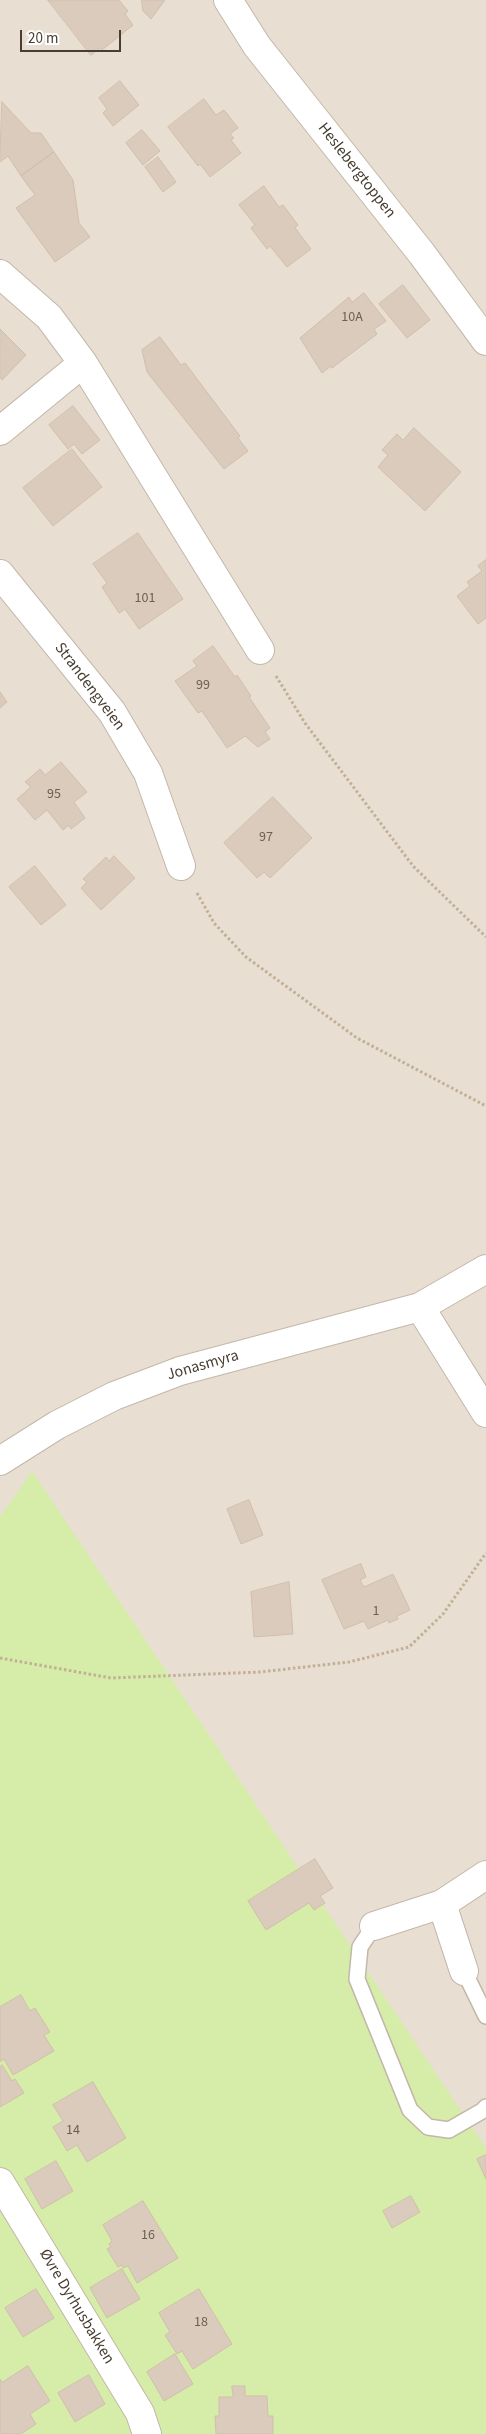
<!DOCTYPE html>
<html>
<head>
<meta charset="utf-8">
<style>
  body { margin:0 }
  #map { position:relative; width:486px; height:2434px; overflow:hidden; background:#f4eee4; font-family:"Source Sans 3",sans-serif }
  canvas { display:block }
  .scale { position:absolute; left:20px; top:30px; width:101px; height:22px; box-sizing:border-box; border:2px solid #473d33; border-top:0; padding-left:6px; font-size:15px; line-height:18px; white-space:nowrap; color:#473d33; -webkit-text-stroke:4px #fff; paint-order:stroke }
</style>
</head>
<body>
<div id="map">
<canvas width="486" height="2434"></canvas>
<div class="scale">20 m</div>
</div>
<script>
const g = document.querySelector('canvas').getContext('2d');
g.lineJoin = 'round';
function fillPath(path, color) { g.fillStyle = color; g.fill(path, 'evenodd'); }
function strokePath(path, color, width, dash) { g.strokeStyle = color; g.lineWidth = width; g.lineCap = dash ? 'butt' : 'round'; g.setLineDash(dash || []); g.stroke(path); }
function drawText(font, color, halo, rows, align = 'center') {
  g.font = font + ' "Source Sans 3",sans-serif'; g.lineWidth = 5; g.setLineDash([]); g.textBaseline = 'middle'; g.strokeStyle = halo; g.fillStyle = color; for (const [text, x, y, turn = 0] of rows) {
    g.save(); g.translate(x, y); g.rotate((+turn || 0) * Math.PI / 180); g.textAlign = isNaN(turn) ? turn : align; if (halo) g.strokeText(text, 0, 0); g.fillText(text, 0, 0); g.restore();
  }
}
const residential = new Path2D(`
  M0,0h486v2434h-486z`);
const green = new Path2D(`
  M32,1471l454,677v286h-486v-917z`);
const building = new Path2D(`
  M48,0h71l9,11 -3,3 8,11 -31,25 -2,-2 -9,7z
  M142,0h23l-14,19 -8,-8z
  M120,81l19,24 -26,21 -10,-13 4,-4 -8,-11z
  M204,99l12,16 8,-5 14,18 -8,6 4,4 -3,2 10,13 -31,24 -10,-13 -2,2 -30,-39z
  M2,102l29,31h10l13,19 -33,24 -13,-20 -8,6z
  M142,130l18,21 -17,14 -17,-22z
  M54,152l19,28 6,43 11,14 -35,25 -39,-54 19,-13 -14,-19z
  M158,157l18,25 -13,10 -18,-25z
  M264,186l15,21 4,-2 15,20 -3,3 16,21 -24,18 -17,-21 -3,3 -16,-21 4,-3 -16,-20z
  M403,285l27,35 -23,18 -28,-34z
  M364,293l22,28 -12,8 3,5 -45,34 -1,-2 -9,7 -22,-35 49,-41 3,5z
  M0,329l26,26 -24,25 -2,-3z
  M160,337l21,28 4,-2 55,73 -2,2 10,13 -24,18 -77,-97 -5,-22z
  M73,406l27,34 -18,14 -8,-10 -6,5 -19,-24z
  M414,428l47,44 -36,39 -47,-44 10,-12 -6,-5 15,-16 6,6z
  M72,449l30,38 -49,39 -30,-38z
  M138,533l45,66 -44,30 -14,-20 -6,4 -17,-26 5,-4 -14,-19z
  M486,560v58l-8,6 -21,-28 13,-10 -3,-4 15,-11 -4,-5z
  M213,646l22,31 2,-2 14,21 -2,1 21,31 -5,4 5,7 -12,8 -13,-11 -18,12 -25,-37 -4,2 -23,-32 22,-15 -4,-5z
  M0,692l7,10 -7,6z
  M61,762l26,30 -13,10 11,16 -14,11 -2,-4 -6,5 -16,-20 -12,10 -18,-21 14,-12 -6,-5 15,-13 5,6z
  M273,797l39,41 -42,40 -6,-6 -7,6 -33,-35z
  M114,856l21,22 -34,32 -20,-22 6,-6 -4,-3 23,-22 3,4z
  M35,866l31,39 -25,20 -32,-38z
  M249,1500l14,35 -22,9 -14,-35z
  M361,1564l5,13 -6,3 4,7 29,-13 17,36 -13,6 1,3 -9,4 -1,-3 -20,9 -4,-8 -20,8 -22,-49z
  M289,1582l4,52 -39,3 -3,-45z
  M315,1859l18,29 -13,8 5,7 -11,7 -5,-7 -43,27 -18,-29z
  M21,1995l9,16 5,-3 15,24 -6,3 10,16 -41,24 -9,-16 -4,3v-55z
  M2,2065l10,16 3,-2 9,14 -24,14v-40z
  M93,2082l33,56 -39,24 -10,-17 -10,6 -14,-24 10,-6 -10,-16z
  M486,2155v24l-9,-20z
  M56,2161l17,30 -31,18 -17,-30z
  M411,2196l9,16 -28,16 -9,-17z
  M143,2201l35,57 -41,25 -9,-17 -5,2 -1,-3 -4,2 -11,-18 4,-2 -2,-3 3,-3 -9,-16z
  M122,2269l18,30 -33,19 -17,-30z
  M36,2289l18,29 -31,19 -18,-29z
  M199,2289l33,55 -39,25 -11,-18 -5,3 -12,-19 5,-3 -11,-19z
  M175,2354l18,30 -29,17 -17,-29z
  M28,2366l22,35 -20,13 6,10 -15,10h-21v-55l2,3z
  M89,2375l16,29 -30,18 -17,-29z
  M232,2386h13v10h22l1,20h5v18h-57l-1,-18h4v-19h14z`);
const path = new Path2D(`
  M276,676l29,47 108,143 73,71
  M197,893l17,30 32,34 111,81 129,68
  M0,1658l111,20 149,-6 89,-10 60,-15 34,-33 43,-61`);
const lane = new Path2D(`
  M374,1926l-14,21 -3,32 53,131 18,17 21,3 33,-19 4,-4
  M464,1971l22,45`);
const street = new Path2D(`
  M228,0l29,46 165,208 64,87
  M0,274l49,43 34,46 177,287
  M0,431l83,-68
  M0,574l112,138 36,61 33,93
  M420,1307l66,106
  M0,1461l57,-36 57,-29 66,-25 240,-64 66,-38
  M374,1926l68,-22
  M464,1971l-22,-67 44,-29
  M0,2182l140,231 7,21`);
const numberNames = [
  ["10A",352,318],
  ["101",145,599],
  ["99",203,686],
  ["95",54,795],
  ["97",266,838],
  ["1",376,1612],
  ["14",73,2131],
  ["16",148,2236],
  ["18",201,2323]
];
const streetNames = [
  ["Heslebergtoppen",356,171,52],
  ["Strandengveien",89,687,53],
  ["Jonasmyra",203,1366,-16],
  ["Øvre Dyrhusbakken",76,2307,59]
];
fillPath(residential, '#e8dfd2');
fillPath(green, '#d5eda9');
fillPath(building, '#dacbbc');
strokePath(building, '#d2bfab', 1);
strokePath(lane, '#c3b7a9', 18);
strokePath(street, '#c3b7a9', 30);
strokePath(path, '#c3ae96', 3, [2.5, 2.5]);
strokePath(lane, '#fff', 15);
strokePath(street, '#fff', 28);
drawText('14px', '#6c6055', null, numberNames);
drawText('16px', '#473d33', '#fff', streetNames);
</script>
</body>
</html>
